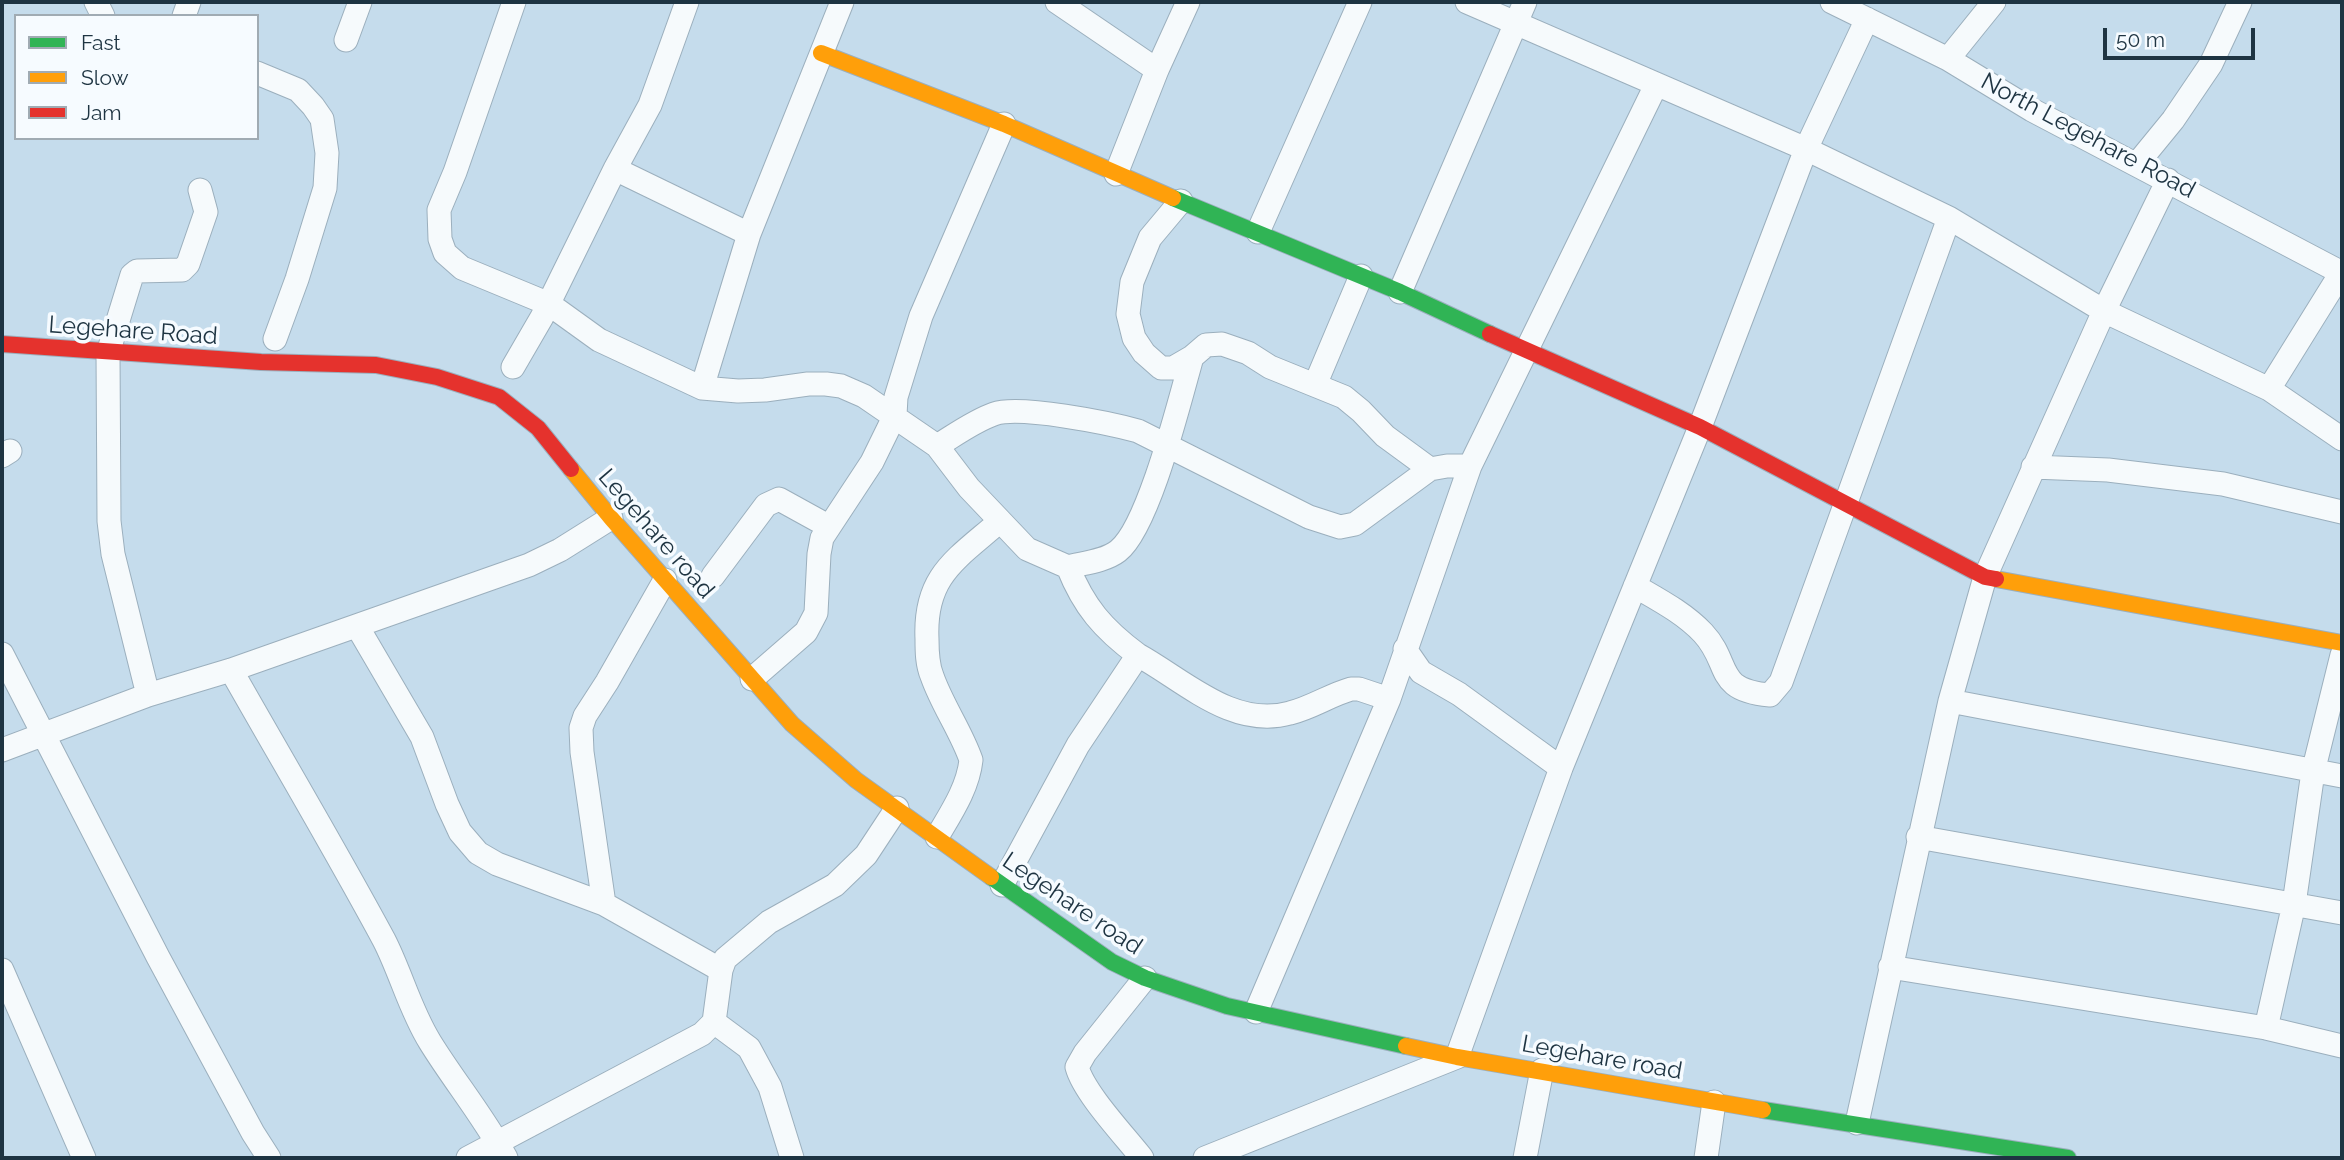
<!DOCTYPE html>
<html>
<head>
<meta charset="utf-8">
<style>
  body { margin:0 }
  #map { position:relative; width:2344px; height:1160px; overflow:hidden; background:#c5dcec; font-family:Raleway,sans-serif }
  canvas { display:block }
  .frame { position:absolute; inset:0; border:4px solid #1e3442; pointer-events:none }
  .legend { position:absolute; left:14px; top:14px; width:245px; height:126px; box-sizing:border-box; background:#f6fbff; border:2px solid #a0abb3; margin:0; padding:9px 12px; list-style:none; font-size:21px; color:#1e3442 }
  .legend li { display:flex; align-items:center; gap:14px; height:35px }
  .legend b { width:35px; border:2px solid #a0abb3 }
  .scale { position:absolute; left:2103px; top:28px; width:152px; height:32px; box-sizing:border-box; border:4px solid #1e3442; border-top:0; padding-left:9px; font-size:21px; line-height:24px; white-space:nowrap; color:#1e3442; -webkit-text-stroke:5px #f6fbff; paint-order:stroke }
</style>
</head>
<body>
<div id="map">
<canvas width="2344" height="1160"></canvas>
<div class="frame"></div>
<ul class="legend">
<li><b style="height:9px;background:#30b455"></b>Fast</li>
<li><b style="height:9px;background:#ff9f0a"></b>Slow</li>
<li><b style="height:9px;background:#e5322d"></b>Jam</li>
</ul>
<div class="scale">50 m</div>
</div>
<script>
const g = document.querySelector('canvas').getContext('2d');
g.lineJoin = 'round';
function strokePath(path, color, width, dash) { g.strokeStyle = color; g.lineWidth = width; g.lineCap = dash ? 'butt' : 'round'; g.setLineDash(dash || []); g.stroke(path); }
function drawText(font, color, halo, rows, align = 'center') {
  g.font = font + ' Raleway,sans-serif'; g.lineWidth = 7; g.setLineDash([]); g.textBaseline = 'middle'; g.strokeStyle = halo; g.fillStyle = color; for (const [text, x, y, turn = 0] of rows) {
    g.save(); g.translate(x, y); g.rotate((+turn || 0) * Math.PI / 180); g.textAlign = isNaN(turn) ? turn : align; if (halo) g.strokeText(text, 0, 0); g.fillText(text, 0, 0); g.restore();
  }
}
const street = new Path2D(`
  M96,2l7,14
  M514,2l-59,170 -16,38 1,29 5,14 17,15 87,36 50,36 103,48 36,3 27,-1 43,-6h18l15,2 23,10 73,50 32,42 58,61 41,18c16,40 35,62 70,88
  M1057,2l100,68
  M1467,2l339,147 143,69 155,93 165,78 73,50
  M1832,2l116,57 84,51 310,163
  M184,16l5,-14
  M346,40l14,-38
  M1948,59l46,-57
  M257,73l41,17 15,16 9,13 5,34 -2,35 -28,91 -22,60
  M2137,164l36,-44 38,-56 29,-62
  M615,169l134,65
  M1116,174l41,-104 31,-68
  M1181,201l-31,37 -18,44 -4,32 6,24 10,15 17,15h12l19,-11 14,-12 16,-1 26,9 22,14 74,30 17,14 24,25 45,33
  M1258,232l102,-230
  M1400,292l125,-290
  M513,367l29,-50 73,-148 35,-64 37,-103
  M1315,385l46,-109
  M702,388l47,-154 93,-232
  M2269,389l72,-116
  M937,446c18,-11 37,-25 57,-32 26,-9 115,9 144,17l171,86 31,10 15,-3 75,-55 17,-3h23
  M2,456l8,-5
  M2033,467l75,3 115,14 119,28
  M1068,567c16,-4 37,-6 50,-16 31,-24 62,-152 74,-194
  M713,576l53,-71 13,-6 49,27
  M1635,586c24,14 49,27 68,47 29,31 10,57 67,62l11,-13 168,-464
  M357,626l65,111 25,67 13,28 18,21 19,11 107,40 117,66
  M1405,649l16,23 38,22 102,74
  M2,654l156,303 95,176 16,25
  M231,670c51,90 104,179 153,270 17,33 26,70 46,102 24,39 54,75 76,116
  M752,679l54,-47 10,-19 3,-59 3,-16 50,-76 23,-47 1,-18 25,-81 83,-192
  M148,695l-35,-141 -4,-33 -1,-168 24,-78 5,-4 45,-1 6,-6 18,-52 -6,-22
  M1950,701l392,75
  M2,750l146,-55 83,-25 298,-105 31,-15 51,-32
  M937,837c14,-24 31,-49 34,-77 -10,-29 -29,-55 -39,-84 -5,-12 -5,-25 -5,-37 -3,-64 30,-80 73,-118
  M1918,837l424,76
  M1002,885l76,-140 60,-90c47,26 95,74 152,58 21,-5 40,-18 61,-24h8l30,10
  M604,904l-22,-152 -1,-24 4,-12 22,-34 58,-102
  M1890,967l376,61 76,18
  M2,970l82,188
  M1256,1012l133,-313 81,-233 186,-381
  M714,1022l35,26 21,39 22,71
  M2266,1028l28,-124 19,-132 29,-117
  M1857,1123l93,-422 35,-124 119,-266 64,-131
  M468,1158l234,-124 12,-12 7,-52 4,-11 44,-37 66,-37 31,-30 31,-47
  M1142,1158c-18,-23 -58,-65 -65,-91l8,-14 60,-75
  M1205,1158l252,-101 104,-289 139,-341 106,-278 61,-130
  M1525,1158l17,-88
  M1706,1158l8,-56`);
const fast = new Path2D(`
  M1173,198l227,94 90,42
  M991,877l121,85 33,16 82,28 179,40
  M1763,1110l305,48`);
const slow = new Path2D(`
  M821,53l183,71 169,74
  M571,469l40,49 181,206 64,56 135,97
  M1996,579l346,64
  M1406,1046l51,11 306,53`);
const jam = new Path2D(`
  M1490,334l210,93 285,150 11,2
  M2,344l259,18 115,3 61,12 62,20 39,31 33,41`);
const streetNames = [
  ["North Legehare Road",2088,136,28],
  ["Legehare Road",133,331,4],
  ["Legehare road",656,534,49],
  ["Legehare road",1072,904,34],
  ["Legehare road",1602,1058,10]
];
strokePath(street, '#9bafbd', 25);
strokePath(fast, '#9bafbd', 18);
strokePath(slow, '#9bafbd', 18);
strokePath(jam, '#9bafbd', 18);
strokePath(street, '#f6fafc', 23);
strokePath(fast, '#30b455', 16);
strokePath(slow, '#ff9f0a', 16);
strokePath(jam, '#e5322d', 16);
drawText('24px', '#1e3442', '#f6fbff', streetNames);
</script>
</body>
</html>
